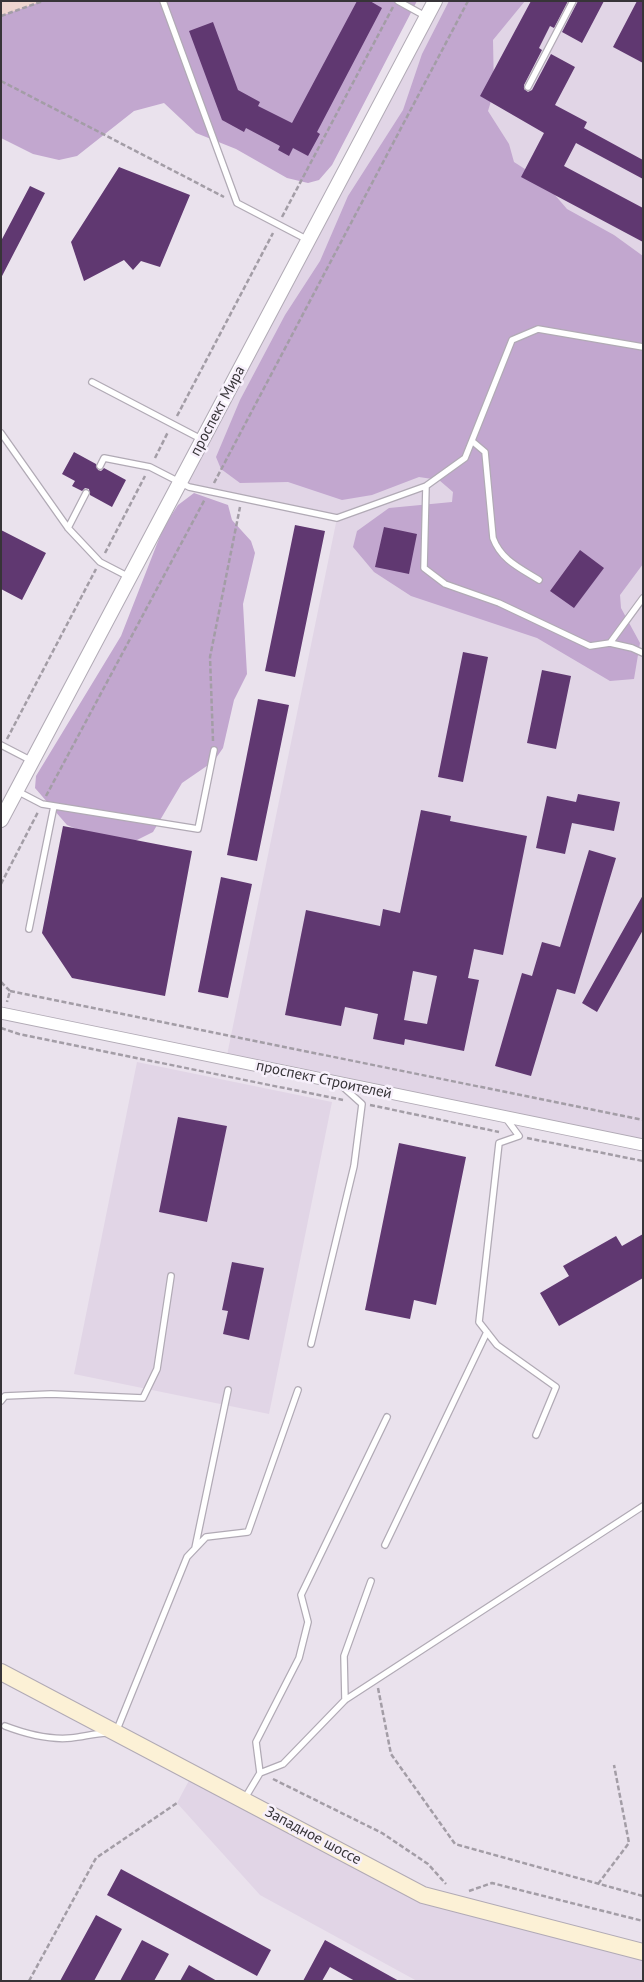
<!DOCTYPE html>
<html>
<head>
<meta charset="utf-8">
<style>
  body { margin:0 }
  #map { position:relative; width:644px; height:1982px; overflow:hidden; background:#eae2ed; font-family:"PT Sans",sans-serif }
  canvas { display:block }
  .frame { position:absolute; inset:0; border:2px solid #373438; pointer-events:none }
</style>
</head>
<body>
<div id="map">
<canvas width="644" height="1982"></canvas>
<div class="frame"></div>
</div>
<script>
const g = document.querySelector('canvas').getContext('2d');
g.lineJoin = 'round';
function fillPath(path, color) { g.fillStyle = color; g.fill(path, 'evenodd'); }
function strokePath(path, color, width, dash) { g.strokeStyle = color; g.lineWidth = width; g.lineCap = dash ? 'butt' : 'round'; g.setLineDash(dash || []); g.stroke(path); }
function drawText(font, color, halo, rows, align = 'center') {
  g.font = font + ' "PT Sans",sans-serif'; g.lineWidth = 5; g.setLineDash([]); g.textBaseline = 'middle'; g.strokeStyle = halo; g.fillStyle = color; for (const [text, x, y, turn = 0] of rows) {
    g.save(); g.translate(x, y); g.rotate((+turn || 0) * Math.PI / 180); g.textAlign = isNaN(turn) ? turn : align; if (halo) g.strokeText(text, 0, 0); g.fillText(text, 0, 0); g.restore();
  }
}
const built = new Path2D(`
  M435,1h208v1144l-417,-85 111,-542 -157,-36z
  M137,1062l195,40 -63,312 -195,-40z
  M193,1773l230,122 220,57v29h-226l-157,-86 -83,-92z`);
const education = new Path2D(`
  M1,1h82l-82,30z`);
const green = new Path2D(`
  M43,1h374l-85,164 -13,15 -11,3 -21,-5 -51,-29 -40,-16 -32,-30 -30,8 -57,45 -18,4 -26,-6 -32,-16v-122z
  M449,1h76l-32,39 1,51 -6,20 21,33 5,18 28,18 25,29 47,26 29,21v308l-23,31 1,13 19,35 -6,36 -24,2 -73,-43 -126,-42 -37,-24 -21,-25 4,-16 32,-23 63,-6 1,-10 -14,-12 -20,-3 -47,18 -30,5 -54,-18 -48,1 -19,-14 -5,-12 24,-57 45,-85 35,-54 28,-65 55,-86 19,-56z
  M194,493l34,12 4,15 19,21 4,12 -12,51 4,70 -13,26 -11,48 -9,13 -32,22 -29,49 -22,11 -20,1 -44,-19 -32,-37 1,-12 85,-140 43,-110 14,-21z`);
const building = new Path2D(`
  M357,1h13l12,7 -65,124 3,2 -12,22 -15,-8 -4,8 -11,-6 2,-4 -34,-18 -2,4 -22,-12 -33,-89 24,-9 25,68 22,12 -2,4 34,17z
  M531,1h37l-14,27 -4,-2 -11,22 3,2 -18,35v4l4,3 4,-2 19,-36 24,13 -20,38 32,17 -3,6 59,32v19l-67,-36 -12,23 79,42v34l-122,-65 23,-44 -64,-37z
  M578,1h26l-22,42 -20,-11z
  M637,1h6v62l-30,-16z
  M119,167l71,28 -30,72 -19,-6 -8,9 -9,-10 -40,21 -13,-39z
  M30,186l15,7 -44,85v-37z
  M74,452l22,12 2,6 3,1 3,-3 22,12 -14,27 -22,-12 -1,-6 -4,-1 -3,3 -10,-5 3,-5 -13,-7z
  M295,525l30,6 -30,146 -30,-6z
  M384,527l33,7 -8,40 -34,-7z
  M1,530l45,23 -24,47 -21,-11z
  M580,550l24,18 -30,40 -24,-17z
  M463,652l25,5 -25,125 -25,-5z
  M542,670l29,6 -15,73 -29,-6z
  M258,699l31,6 -32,156 -30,-6z
  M578,794l42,8 -6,29 -42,-8 -7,31 -29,-6 11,-52 29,6z
  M421,810l30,6 -1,5 77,15 -24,119 -29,-6 -6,29 11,2 -15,71 -59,-12 -1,6 -31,-6 5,-25 -33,-7 -4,19 -56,-11 21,-105 74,16 3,-17 17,4zM413,971l24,5 -10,48 -23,-4z
  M63,826l129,25 -27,145 -93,-18 -30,-45z
  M589,850l27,8 -41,136 -18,-5 -26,87 -36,-10 27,-93 10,3 10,-34 18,5z
  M221,877l31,7 -24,114 -30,-6z
  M643,895v35l-46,82 -15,-9z
  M178,1117l49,9 -20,96 -48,-10z
  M399,1143l67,14 -30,148 -22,-5 -4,19 -45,-9z
  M643,1234v44l-84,48 -19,-33 29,-17 -6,-10 53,-30 6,10z
  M232,1262l32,6 -15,72 -26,-6 5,-23 -6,-1z
  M121,1869l150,81 -14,26 -150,-81z
  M96,1915l26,14 -28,52h-34z
  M142,1940l27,14 -15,27h-34z
  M325,1940l74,41h-44l-25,-14 -8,14h-19z
  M189,1965l28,16h-37z`);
const path = new Path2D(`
  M1,16l42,-15
  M1,81l223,116
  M282,217l111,-210
  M177,416l96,-183
  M155,458l13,-26
  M214,483l254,-482
  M105,553l40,-77
  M7,739l89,-170
  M213,741l-3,-84 30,-150
  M46,796l159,-297
  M1,884l37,-72
  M1,982l9,9 -3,11
  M10,991l633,129
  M1,1028l18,6 324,66
  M370,1105l129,27
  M527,1138l116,23
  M378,1688l13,66 64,90 188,52
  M273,1779l109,54 46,31 18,20
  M598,1884l31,-41 -15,-78
  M469,1891l23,-8 151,38
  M29,1981l67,-123 81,-55`);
const service = new Path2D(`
  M163,1l74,202 71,37
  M398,1l29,16
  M528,87l45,-86
  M92,382l111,58
  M1,433l67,95 32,34 29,15
  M472,441l13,11 8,86c8,22 27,30 46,42
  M100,466l4,-8 46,9 39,20 148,31 89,-32 39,-28 47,-118 26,-11 105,18
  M426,486l-2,82 21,16 54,19 91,43 20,-3 33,-45
  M68,528l18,-35
  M610,643l22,5 11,5
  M1,745l31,16
  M17,791l25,13 156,25 16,-79
  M29,929l25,-123
  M505,1117l14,19 -20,7 -20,179 18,23 59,42 -20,48
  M311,1344l43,-178 8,-62 -20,-18
  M1,1401l4,-5 46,-2 92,4 14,-29 14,-93
  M385,1545l102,-213
  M195,1548l33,-158
  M345,1700l-1,-44 27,-75
  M5,1726c21,8 44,14 66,12 12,-1 24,-5 36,-5
  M116,1732l71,-175 19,-20 42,-5 50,-142
  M260,1773l23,-9 62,-64 298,-194
  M245,1798l15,-25 -4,-31 43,-84 9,-36 -7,-27 86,-178`);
const minor = new Path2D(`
  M1,1013l642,132`);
const tertiary = new Path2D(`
  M1,820l434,-819`);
const secondary = new Path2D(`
  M1,1672l422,223 220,57`);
const streetNames = [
  ["проспект Мира",218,411,-62],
  ["проспект Строителей",324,1080,12],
  ["Западное шоссе",313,1836,28]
];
fillPath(built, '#e1d5e6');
fillPath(education, '#efd5d0');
fillPath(green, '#c2a7cf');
fillPath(building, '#603871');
strokePath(service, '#b1aab5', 8);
strokePath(minor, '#b1aab5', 13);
strokePath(tertiary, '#b1aab5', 16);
strokePath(secondary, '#b1aab5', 18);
strokePath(path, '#a39da6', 2.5, [5, 2.5]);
strokePath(service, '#fff', 5.5);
strokePath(minor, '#fff', 11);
strokePath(tertiary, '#fff', 14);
strokePath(secondary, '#fcf1d6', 16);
drawText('15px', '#373438', '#f7f0fb', streetNames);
</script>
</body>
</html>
